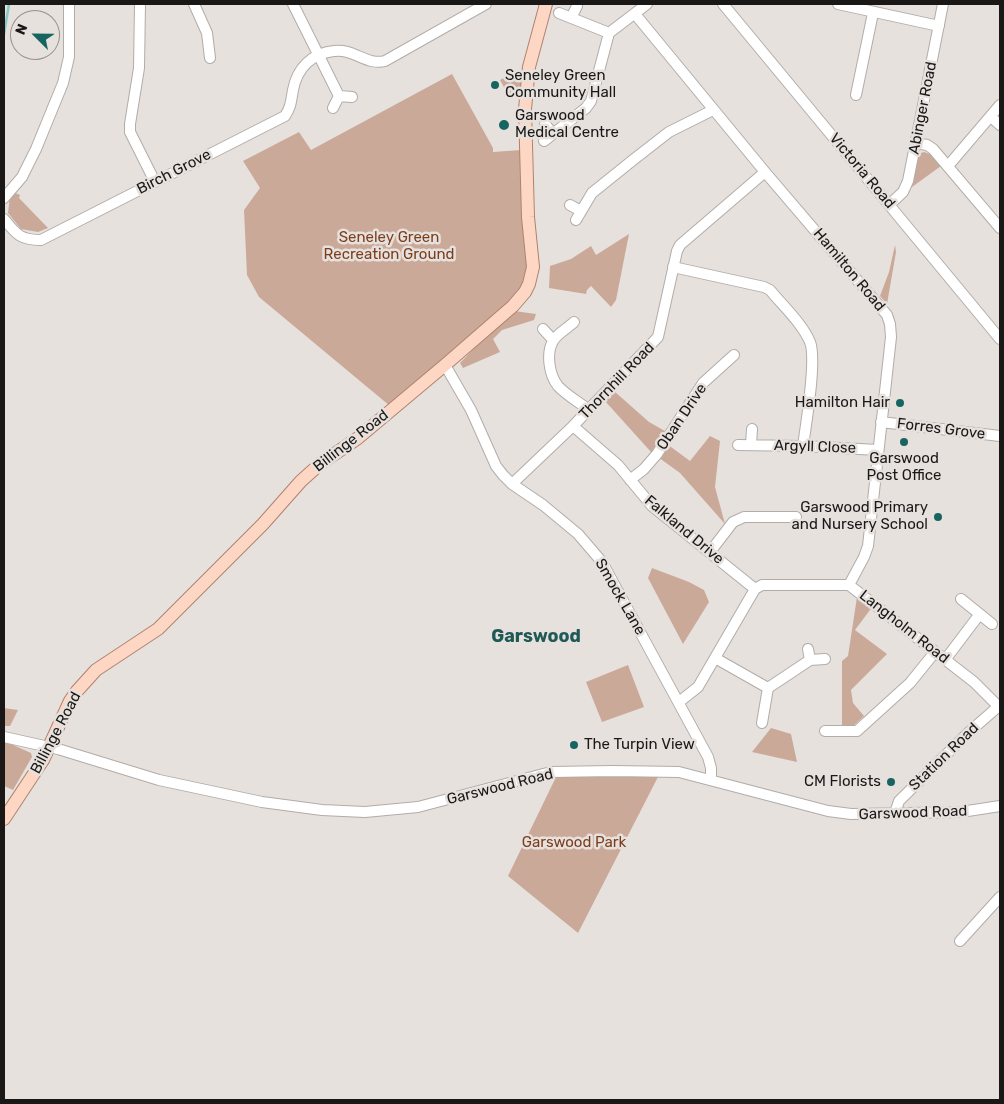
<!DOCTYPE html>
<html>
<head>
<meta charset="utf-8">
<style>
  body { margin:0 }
  #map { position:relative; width:1004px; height:1104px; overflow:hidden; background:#e7e1de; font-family:Rubik,sans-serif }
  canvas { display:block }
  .frame { position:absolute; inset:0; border:5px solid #1a1817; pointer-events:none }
  .north { position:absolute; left:10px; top:10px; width:50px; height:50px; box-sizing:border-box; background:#e7e1de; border:1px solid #95918e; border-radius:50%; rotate:293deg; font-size:14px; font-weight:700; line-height:20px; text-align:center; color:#1a1817 }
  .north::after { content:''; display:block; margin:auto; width:18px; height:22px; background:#176561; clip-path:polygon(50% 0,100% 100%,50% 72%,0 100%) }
</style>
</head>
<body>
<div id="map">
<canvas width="1004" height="1104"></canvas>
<div class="frame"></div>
<div class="north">N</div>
</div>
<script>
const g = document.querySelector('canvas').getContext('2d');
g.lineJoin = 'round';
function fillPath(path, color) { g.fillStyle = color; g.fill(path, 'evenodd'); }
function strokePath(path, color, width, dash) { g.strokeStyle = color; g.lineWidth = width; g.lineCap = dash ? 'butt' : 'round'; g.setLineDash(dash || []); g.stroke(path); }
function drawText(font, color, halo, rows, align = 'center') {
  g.font = font + ' Rubik,sans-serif'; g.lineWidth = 5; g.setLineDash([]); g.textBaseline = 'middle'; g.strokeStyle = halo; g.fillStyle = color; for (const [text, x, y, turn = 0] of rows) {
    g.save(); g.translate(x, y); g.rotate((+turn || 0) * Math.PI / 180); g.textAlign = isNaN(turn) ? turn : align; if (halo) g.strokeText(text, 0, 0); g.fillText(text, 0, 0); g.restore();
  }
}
const green = new Path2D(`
  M452,74l41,74v4l28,-2v56l6,64 -2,9 -10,19 -125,108 -131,-109 -12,-22 -3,-65 16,-22 -17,-27 56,-29 12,18z
  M511,74l11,2 -2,16 -10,6 -10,-18z
  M924,152l8,3 9,11 -29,21 6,-33z
  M13,192l7,3 -1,3 29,30 -10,4 -17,-3 -13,-16 2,-17z
  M629,234l-13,66 -5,7 -20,-21 -4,4 -1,4 -37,-6 1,-22 21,-7 20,-13 5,9z
  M895,245l1,7 -9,52 -7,-8 9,-24z
  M514,311l22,3 -2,6 -32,10 -9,9 7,13 -37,16 -3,-5 29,-30z
  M614,391l35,31 23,13 -5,9 23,17 20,-25 10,5 -5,46 10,37 -45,-51 -29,-21 -46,-51z
  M652,568l37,14 15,8 5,12 -26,42 -35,-66z
  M857,597l16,9 -18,24 32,24 -36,36 2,13 11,13 -11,10 -11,1v-66l6,-5z
  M628,665l16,42 -42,15 -16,-40z
  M4,708l14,2 -8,16h-6z
  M771,728l20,6 6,28 -45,-10z
  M4,741l27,12 1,4 -19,33 -9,-4z
  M660,773l-82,160 -70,-57 48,-99z`);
const stream = new Path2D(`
  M4,34l5,-30`);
const minor = new Path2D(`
  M140,4l-1,64 -9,56v8l25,50
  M194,4l13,29 3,25
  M293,4l46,92
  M723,4l277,335
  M838,4l101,22
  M559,13l50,20
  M635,14l130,158 122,143 3,9 1,13 -23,209 -4,11 -15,28
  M571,18l6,-12
  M856,95l17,-82
  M333,108l6,-12 13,1
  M991,117l9,8
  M545,124l8,10
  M544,141l42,-33 5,-7 18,-68 38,-29
  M916,143l11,2 6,4 67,79
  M948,166l52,-61
  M4,198l18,-21 14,-28 27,-66 6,-26v-53
  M570,205l11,6
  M889,205l14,-13 5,-11 35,-177
  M4,219c12,15 16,21 37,21l244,-124c6,-9 6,-15 8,-26 4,-22 19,-37 41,-39 19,-3 33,15 51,10l101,-57
  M576,220l16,-27 41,-33 36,-28 44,-22
  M673,267l91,20 6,3c13,16 32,33 40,52 7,17 -4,82 -7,104
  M574,322c-6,6 -17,12 -21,19 -7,12 -4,34 5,45 8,9 21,16 31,24
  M543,329l10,11
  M445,365l26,45 25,56 7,9 9,9 31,21 35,29 24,28 106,195 3,11v11
  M881,422l119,14
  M573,426l45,39 34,41 103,83
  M738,445l65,1 75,4
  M751,445l1,-16
  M630,480l14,-11 13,-15 46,-71 31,-28
  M512,484l61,-58 85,-89 19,-86 3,-6 85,-73
  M710,552l23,-30 11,-5h52
  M961,599l31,25
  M808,649l2,11
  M715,658l53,30 42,-28 15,-1
  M945,660l34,-45
  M679,702l19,-15 57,-98 7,-4h87l125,97 24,24
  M762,723l6,-35
  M825,731h32l53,-48 25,-31
  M4,737l54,12 101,31 103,22 60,8 43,2 53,-5 133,-35 62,-1 66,1 149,39 23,3 110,-2 39,-6
  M895,813l4,-12 69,-68 32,-28
  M960,941l40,-44`);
const major = new Path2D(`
  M4,819l39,-59 27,-59 7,-10 19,-21 62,-41 105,-105 38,-43 19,-17 38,-26 87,-73 68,-59 12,-14 4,-8 4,-17 -5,-50 -3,-108 4,-42 17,-63`);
const markers = [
  [495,85,5,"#176561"],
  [504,125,6,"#176561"],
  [900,403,5,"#176561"],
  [904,442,5,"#176561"],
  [938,517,5,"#176561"],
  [574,745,5,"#176561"],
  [891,782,5,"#176561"]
];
const poiNames = [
  ["Seneley Green",505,76],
  ["Community Hall",505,93],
  ["Garswood",515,116],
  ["Medical Centre",515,133],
  ["Hamilton Hair",890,403,"right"],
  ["Garswood",904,459,"center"],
  ["Post Office",904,476,"center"],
  ["Garswood Primary",928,508,"right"],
  ["and Nursery School",928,525,"right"],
  ["The Turpin View",584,745],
  ["CM Florists",881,782,"right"]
];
const streetNames = [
  ["Abinger Road",923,108,-79],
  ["Victoria Road",862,171,50],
  ["Birch Grove",174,172,-27],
  ["Hamilton Road",849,270,50],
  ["Thornhill Road",617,381,-46],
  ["Oban Drive",682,417,-56],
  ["Forres Grove",941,429,7],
  ["Billinge Road",351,441,-38],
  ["Argyll Close",815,447,2],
  ["Falkland Drive",684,530,40],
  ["Smock Lane",620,597,60],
  ["Langholm Road",904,627,38],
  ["Billinge Road",56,733,-62],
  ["Station Road",944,757,-44],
  ["Garswood Road",500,787,-14],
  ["Garswood Road",913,813,-2]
];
const parkNames = [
  ["Seneley Green",389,238],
  ["Recreation Ground",389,255],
  ["Garswood Park",574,843]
];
const quarterNames = [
  ["Garswood",536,637]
];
fillPath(green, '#caa999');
strokePath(stream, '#86c9c5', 2.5);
strokePath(minor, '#b2aca9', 12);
strokePath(major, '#ae836e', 14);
strokePath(minor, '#fff', 10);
strokePath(major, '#fed7c4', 12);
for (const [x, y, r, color] of markers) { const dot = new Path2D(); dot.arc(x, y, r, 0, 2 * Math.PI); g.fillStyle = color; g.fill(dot); strokePath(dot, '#e7e1de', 2); }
drawText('15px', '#1a1817', '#e7e1de', poiNames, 'left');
drawText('15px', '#1a1817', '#e7e1de', streetNames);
drawText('15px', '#7c3e1b', '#e7e1de', parkNames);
drawText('bold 18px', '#1f5a56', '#e7e1de', quarterNames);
</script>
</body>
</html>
